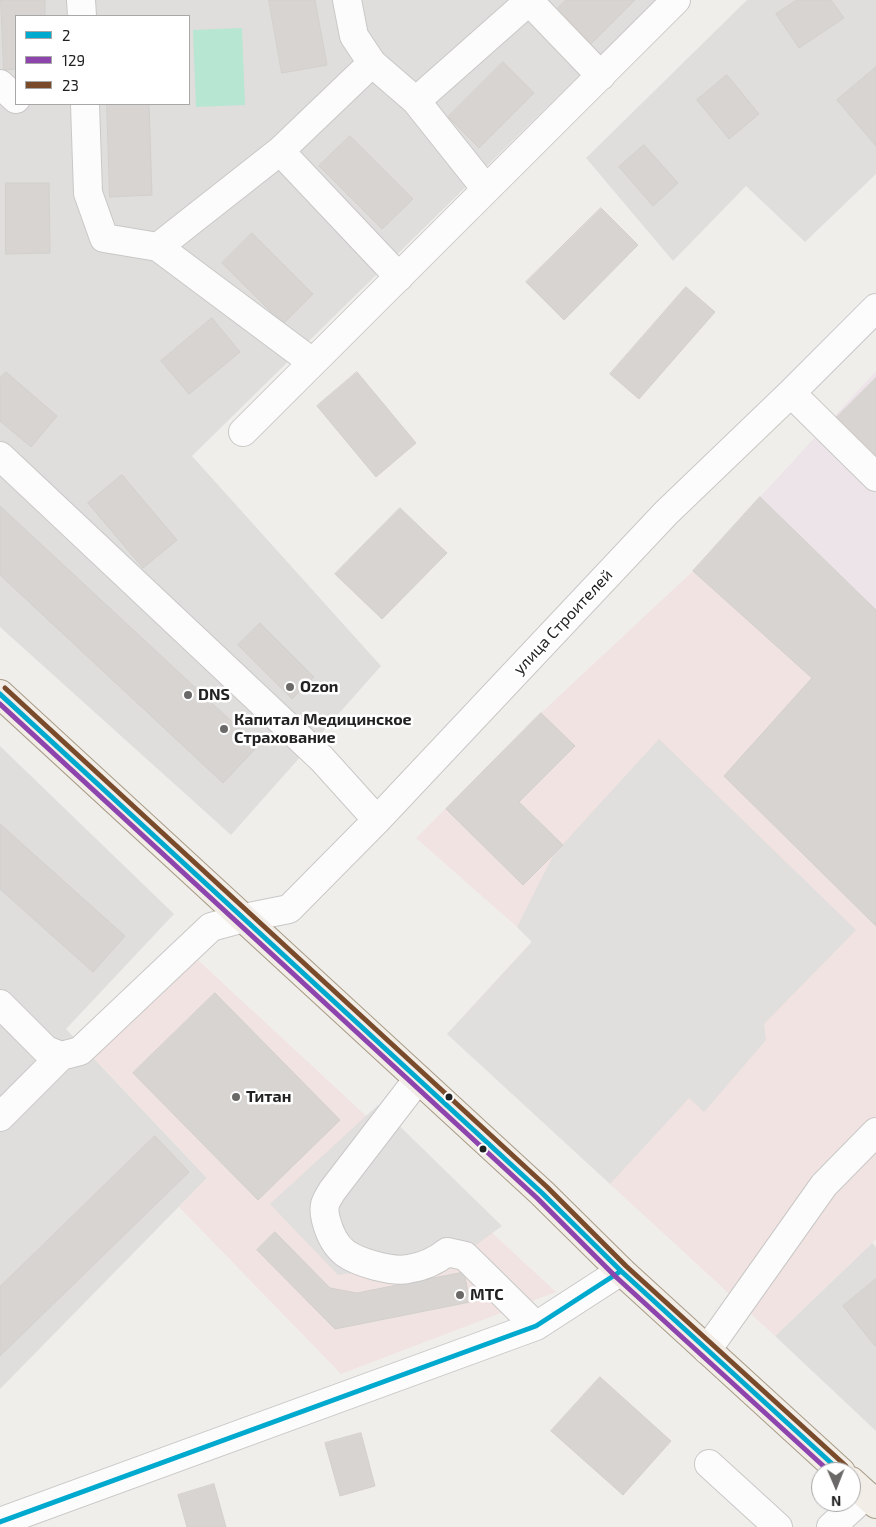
<!DOCTYPE html>
<html>
<head>
<meta charset="utf-8">
<style>
  body { margin:0 }
  #map { position:relative; width:876px; height:1527px; overflow:hidden; background:#f0eeeb; font-family:"Exo 2",sans-serif }
  canvas { display:block }
  .legend { position:absolute; left:15px; top:15px; width:175px; height:90px; box-sizing:border-box; background:#fff; border:1px solid #a7a7a7; margin:0; padding:6px 9px; list-style:none; font-size:15px; color:#222 }
  .legend li { display:flex; align-items:center; gap:10px; height:25px }
  .legend b { width:25px; border:1px solid #a7a7a7 }
  .north { position:absolute; left:811px; top:1462px; width:50px; height:50px; box-sizing:border-box; background:#fff; border:1px solid #a7a7a7; border-radius:50%; rotate:179deg; font-size:14px; font-weight:700; line-height:20px; text-align:center; color:#222 }
  .north::after { content:''; display:block; margin:auto; width:18px; height:22px; background:#6a6968; clip-path:polygon(50% 0,100% 100%,50% 72%,0 100%) }
</style>
</head>
<body>
<div id="map">
<canvas width="876" height="1527"></canvas>
<ul class="legend">
<li><b style="height:6px;background:#00a9ce"></b>2</li>
<li><b style="height:6px;background:#8e44ad"></b>129</li>
<li><b style="height:6px;background:#7a4b2a"></b>23</li>
</ul>
<div class="north">N</div>
</div>
<script>
const g = document.querySelector('canvas').getContext('2d');
g.lineJoin = 'round';
function fillPath(path, color) { g.fillStyle = color; g.fill(path, 'evenodd'); }
function strokePath(path, color, width, dash) { g.strokeStyle = color; g.lineWidth = width; g.lineCap = dash ? 'butt' : 'round'; g.setLineDash(dash || []); g.stroke(path); }
function drawText(font, color, halo, rows, align = 'center') {
  g.font = font + ' "Exo 2",sans-serif'; g.lineWidth = 5; g.setLineDash([]); g.textBaseline = 'middle'; g.strokeStyle = halo; g.fillStyle = color; for (const [text, x, y, turn = 0] of rows) {
    g.save(); g.translate(x, y); g.rotate((+turn || 0) * Math.PI / 180); g.textAlign = isNaN(turn) ? turn : align; if (halo) g.strokeText(text, 0, 0); g.fillText(text, 0, 0); g.restore();
  }
}
const residential = new Path2D(`
  M0,0h656l-464,456 189,210 -150,169 -231,-208zM16,16h173v88h-173z
  M747,0h129v174l-71,68 -59,-56 -73,75 -87,-103z
  M0,746l174,168 -108,115 141,149 -207,211z
  M872,1243l4,4v184l-101,-95z`);
const commercial = new Path2D(`
  M760,497l116,113v629l-101,97 -328,-302 85,-93 -15,-14 -101,-89 125,-125 152,-142z
  M198,960l358,332 -215,82 -162,-167 28,-29 -116,-123z`);
const industrial = new Path2D(`
  M876,371v239l-116,-113z`);
const pitch = new Path2D(`
  M242,28l3,77 -49,2 -3,-77z`);
const parking = new Path2D(`
  M659,739l197,191 -92,94 2,16 -62,72 -15,-14 -79,86 -163,-150 85,-92 -15,-15 37,-73z
  M378,1105l124,121 -44,32 -120,17 -68,-71z`);
const building = new Path2D(`
  M1,0h44v16h-29v53l-12,1z
  M269,0h46l12,65 -45,8z
  M566,0h69l-46,46 -34,-35z
  M797,0h34l13,18 -45,30 -23,-34z
  M503,62l31,31 -55,55 -31,-31z
  M876,67v79l-39,-46z
  M727,75l32,39 -30,25 -32,-39z
  M107,104h42l3,91 -42,2z
  M350,136l63,63 -31,30 -63,-63z
  M644,145l34,38 -25,23 -34,-39z
  M6,183h43l1,70 -44,1z
  M601,208l37,37 -74,75 -38,-38z
  M252,233l61,61 -30,30 -61,-61z
  M686,287l29,25 -76,87 -29,-25z
  M212,318l28,34 -51,42 -28,-33z
  M6,372l51,44 -26,31 -31,-26v-43z
  M357,372l59,71 -40,34 -59,-71z
  M876,378v91l-45,-46z
  M122,475l55,65 -34,28 -55,-65z
  M760,497l116,113v316l-152,-150 88,-98 -119,-107z
  M0,506l258,240 -35,37 -223,-208z
  M400,508l47,45 -65,66 -47,-45z
  M260,623l54,54 -22,22 -54,-54z
  M541,713l34,33 -56,56 44,43 -40,40 -77,-76z
  M0,824l125,112 -32,36 -93,-83z
  M215,993l125,127 -82,80 -125,-127z
  M155,1136l34,36 -189,184v-69z
  M275,1232l55,56 27,5 107,-21 6,30 -135,27 -78,-79z
  M876,1279v66l-1,1 -32,-40z
  M600,1377l71,64 -48,54 -72,-64z
  M361,1433l14,53 -35,10 -15,-53z
  M214,1484l12,43h-39l-9,-32z`);
const minor = new Path2D(`
  M81,0l1,16
  M347,0l7,36 18,27 44,38 70,88
  M0,84l16,15
  M416,101l113,-100 72,75
  M85,104l3,89 16,45 54,9 154,115
  M280,151l119,126
  M158,247l122,-96 92,-88
  M791,393l85,84
  M243,432l433,-432
  M0,456l322,303 55,61
  M0,1004l46,46 15,6 19,-5 131,-124 33,-9 45,-9 88,-89 289,-307 125,-120 85,-85
  M418,1079l-86,112c-2,4 -6,9 -7,14 -1,4 0,11 1,15 3,12 9,25 19,33 14,10 47,19 63,16 14,-2 28,-8 39,-17l18,4 71,70
  M0,1117l61,-61
  M707,1350l117,-165 52,-53
  M709,1464l69,63
  M0,1522l536,-196 85,-55
  M831,1527l35,-32`);
const major = new Path2D(`
  M0,694l542,499 79,78 220,201
  M851,1481l25,23`);
const bus1 = new Path2D(`
  M0,694l542,499 79,78 220,201
  M0,1522l536,-196 85,-55`);
const bus2 = new Path2D(`
  M0,704l537,494 79,79 214,195`);
const bus3 = new Path2D(`
  M5,688l542,499 79,79 220,200`);
const markers = [
  [290,687,5,"#6a6968"],
  [188,695,5,"#6a6968"],
  [224,729,5,"#6a6968"],
  [236,1097,5,"#6a6968"],
  [449,1097,4.5,"#222"],
  [483,1149,4.5,"#222"],
  [460,1295,5,"#6a6968"]
];
const streetNames = [
  ["улица Строителей",563,622,-47]
];
const poiNames = [
  ["Ozon",300,687],
  ["DNS",198,695],
  ["Капитал Медицинское",234,720],
  ["Страхование",234,738],
  ["Титан",246,1097],
  ["МТС",470,1295]
];
fillPath(residential, '#dfdedc');
fillPath(commercial, '#f1e3e1');
fillPath(industrial, '#ede4e9');
fillPath(pitch, '#b7e6d2');
fillPath(parking, '#e0dfde');
fillPath(building, '#d7d4d2');
strokePath(building, '#d3d0cc', 1);
strokePath(minor, '#c9c8c7', 30);
strokePath(major, '#a79c86', 30);
strokePath(minor, '#fdfcfc', 28);
strokePath(major, '#f3ede7', 28);
strokePath(bus1, '#00a9ce', 5);
strokePath(bus2, '#8e44ad', 5);
strokePath(bus3, '#7a4b2a', 5);
for (const [x, y, r, color] of markers) { const dot = new Path2D(); dot.arc(x, y, r, 0, 2 * Math.PI); g.fillStyle = color; g.fill(dot); strokePath(dot, '#fff', 2); }
drawText('16px', '#222', '#fff', streetNames);
drawText('bold 16px', '#222', '#fff', poiNames, 'left');
</script>
</body>
</html>
